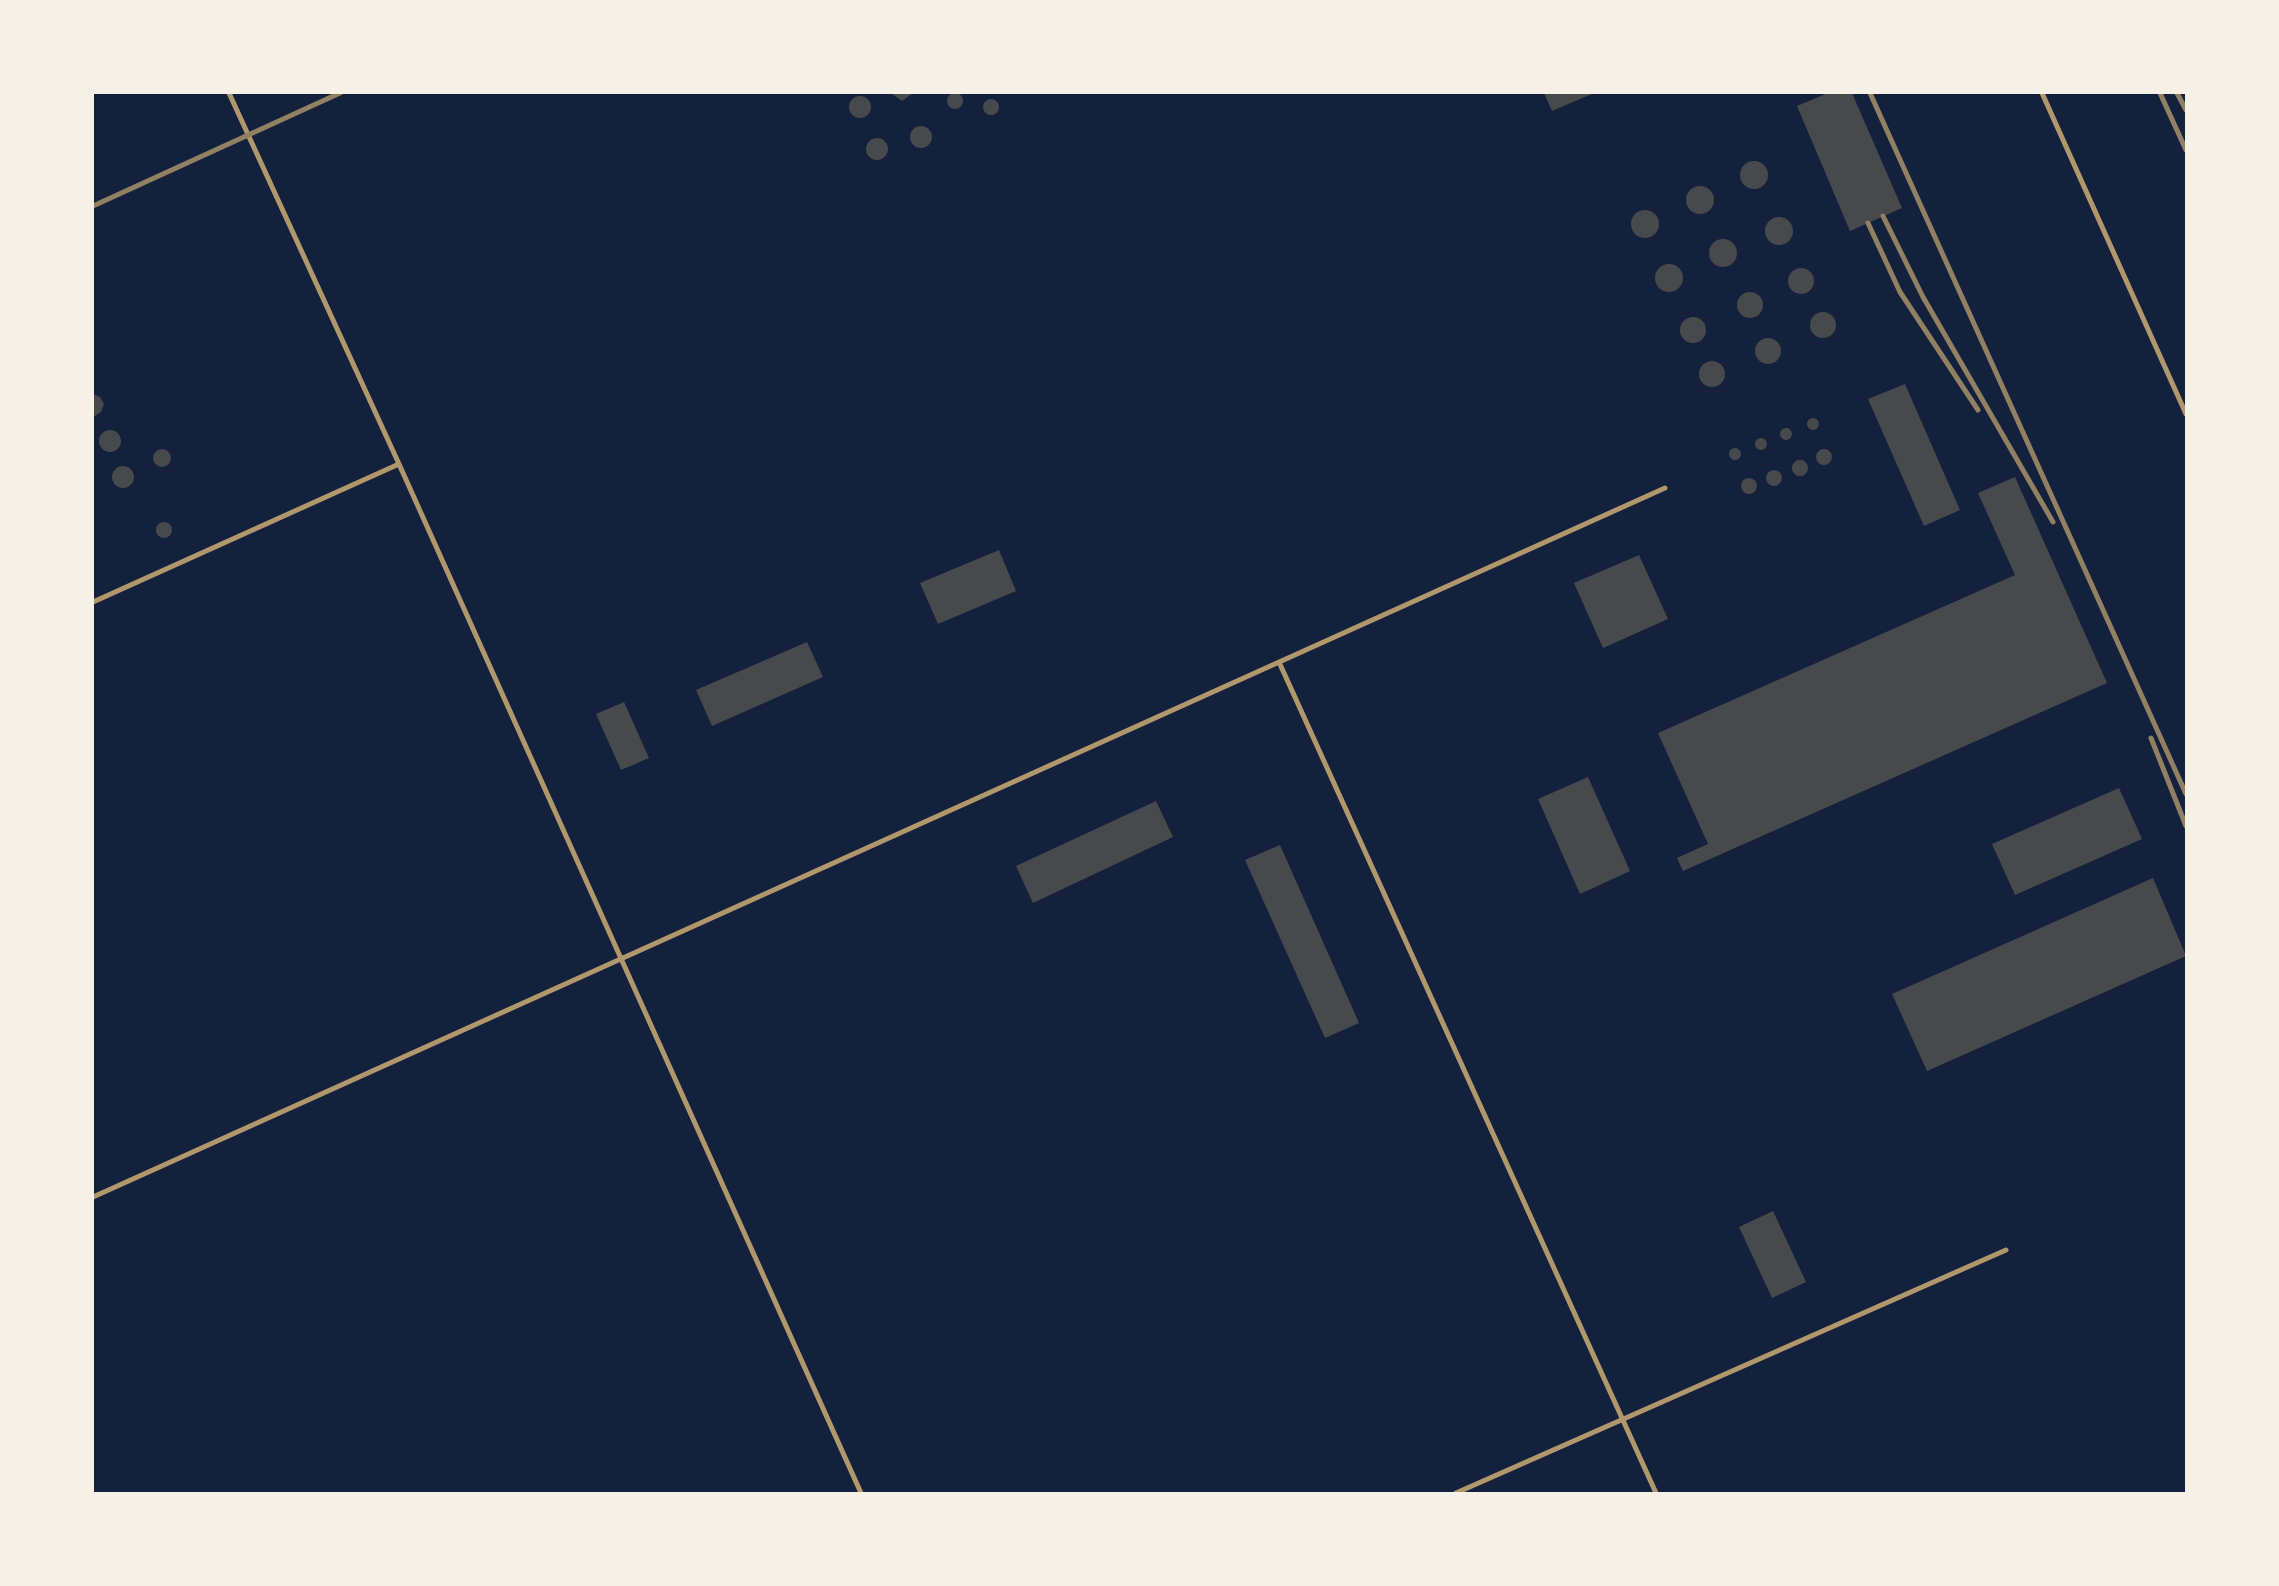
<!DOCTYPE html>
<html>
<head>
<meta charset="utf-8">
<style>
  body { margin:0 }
  #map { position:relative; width:2279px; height:1586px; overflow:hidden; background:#14213d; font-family:"Noto Sans",sans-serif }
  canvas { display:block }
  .frame { position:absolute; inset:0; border:94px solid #f6f1e7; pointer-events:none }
</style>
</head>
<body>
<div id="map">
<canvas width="2279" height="1586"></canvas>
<div class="frame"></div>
</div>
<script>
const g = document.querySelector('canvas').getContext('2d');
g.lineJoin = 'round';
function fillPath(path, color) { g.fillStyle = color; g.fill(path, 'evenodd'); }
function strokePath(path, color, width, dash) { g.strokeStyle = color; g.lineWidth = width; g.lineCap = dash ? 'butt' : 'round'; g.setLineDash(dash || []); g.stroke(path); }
const building = new Path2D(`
  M947 101a8 8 0 1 1 16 0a8 8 0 1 1-16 0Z
  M891,93h22l-11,8z
  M1544,93h50l-42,18z
  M1828,93h24l50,115 -52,23 -53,-125z
  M849 107a11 11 0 1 1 22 0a11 11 0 1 1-22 0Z
  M983 107a8 8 0 1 1 16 0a8 8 0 1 1-16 0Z
  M910 137a11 11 0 1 1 22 0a11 11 0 1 1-22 0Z
  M866 149a11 11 0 1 1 22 0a11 11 0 1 1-22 0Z
  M1740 175a14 14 0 1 1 28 0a14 14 0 1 1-28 0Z
  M1686 200a14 14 0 1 1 28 0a14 14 0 1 1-28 0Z
  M1631 224a14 14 0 1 1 28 0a14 14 0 1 1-28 0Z
  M1765 231a14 14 0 1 1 28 0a14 14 0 1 1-28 0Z
  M1709 253a14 14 0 1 1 28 0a14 14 0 1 1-28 0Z
  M1655 278a14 14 0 1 1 28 0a14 14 0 1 1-28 0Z
  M1788 281a13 13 0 1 1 26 0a13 13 0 1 1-26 0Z
  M1737 305a13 13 0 1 1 26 0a13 13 0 1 1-26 0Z
  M1810 325a13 13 0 1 1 26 0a13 13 0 1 1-26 0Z
  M1680 330a13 13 0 1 1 26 0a13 13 0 1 1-26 0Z
  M1755 351a13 13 0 1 1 26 0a13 13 0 1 1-26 0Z
  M1699 374a13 13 0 1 1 26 0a13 13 0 1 1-26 0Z
  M1905,384l55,126 -36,16 -56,-127z
  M93,394l7,3 4,7 -3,8 -8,5z
  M1807 424a6 6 0 1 1 12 0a6 6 0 1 1-12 0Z
  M1780 434a6 6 0 1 1 12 0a6 6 0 1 1-12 0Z
  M99 441a11 11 0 1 1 22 0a11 11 0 1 1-22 0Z
  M1755 444a6 6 0 1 1 12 0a6 6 0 1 1-12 0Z
  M1729 454a6 6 0 1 1 12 0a6 6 0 1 1-12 0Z
  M153 458a9 9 0 1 1 18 0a9 9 0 1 1-18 0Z
  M1816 457a8 8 0 1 1 16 0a8 8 0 1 1-16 0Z
  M1792 468a8 8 0 1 1 16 0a8 8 0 1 1-16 0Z
  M112 477a11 11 0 1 1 22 0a11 11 0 1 1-22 0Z
  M1766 478a8 8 0 1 1 16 0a8 8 0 1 1-16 0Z
  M2015,477l92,206 -424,188 -6,-13 31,-14 -50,-111 357,-158 -37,-82z
  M1741 486a8 8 0 1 1 16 0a8 8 0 1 1-16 0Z
  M156 530a8 8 0 1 1 16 0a8 8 0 1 1-16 0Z
  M999,550l17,41 -78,33 -18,-41z
  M1639,555l29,64 -65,29 -29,-65z
  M807,642l16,35 -111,49 -16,-36z
  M624,702l25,56 -28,12 -25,-56z
  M1588,777l42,94 -50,23 -42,-95z
  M2119,788l23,51 -127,56 -23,-51z
  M1156,801l17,36 -140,66 -17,-37z
  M1280,845l79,178 -34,15 -80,-178z
  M2153,878l33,78 -259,115 -35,-77z
  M1773,1211l33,71 -34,16 -33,-71z`);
const service = new Path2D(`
  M229,93l170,371 462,1029
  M2042,93l144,321
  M93,602l306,-138
  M1279,662l377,831
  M93,1197l1572,-709
  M1456,1493l550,-243`);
const rail = new Path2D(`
  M1870,93l316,701
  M2160,93l26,57
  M2177,93l9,17
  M93,206l247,-113
  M1883,216l40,81 130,225
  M1868,223l32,69 78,118
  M2151,738l35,88`);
fillPath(building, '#48494c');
strokePath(service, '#b1986c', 5);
strokePath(rail, '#918062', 5);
</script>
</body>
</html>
